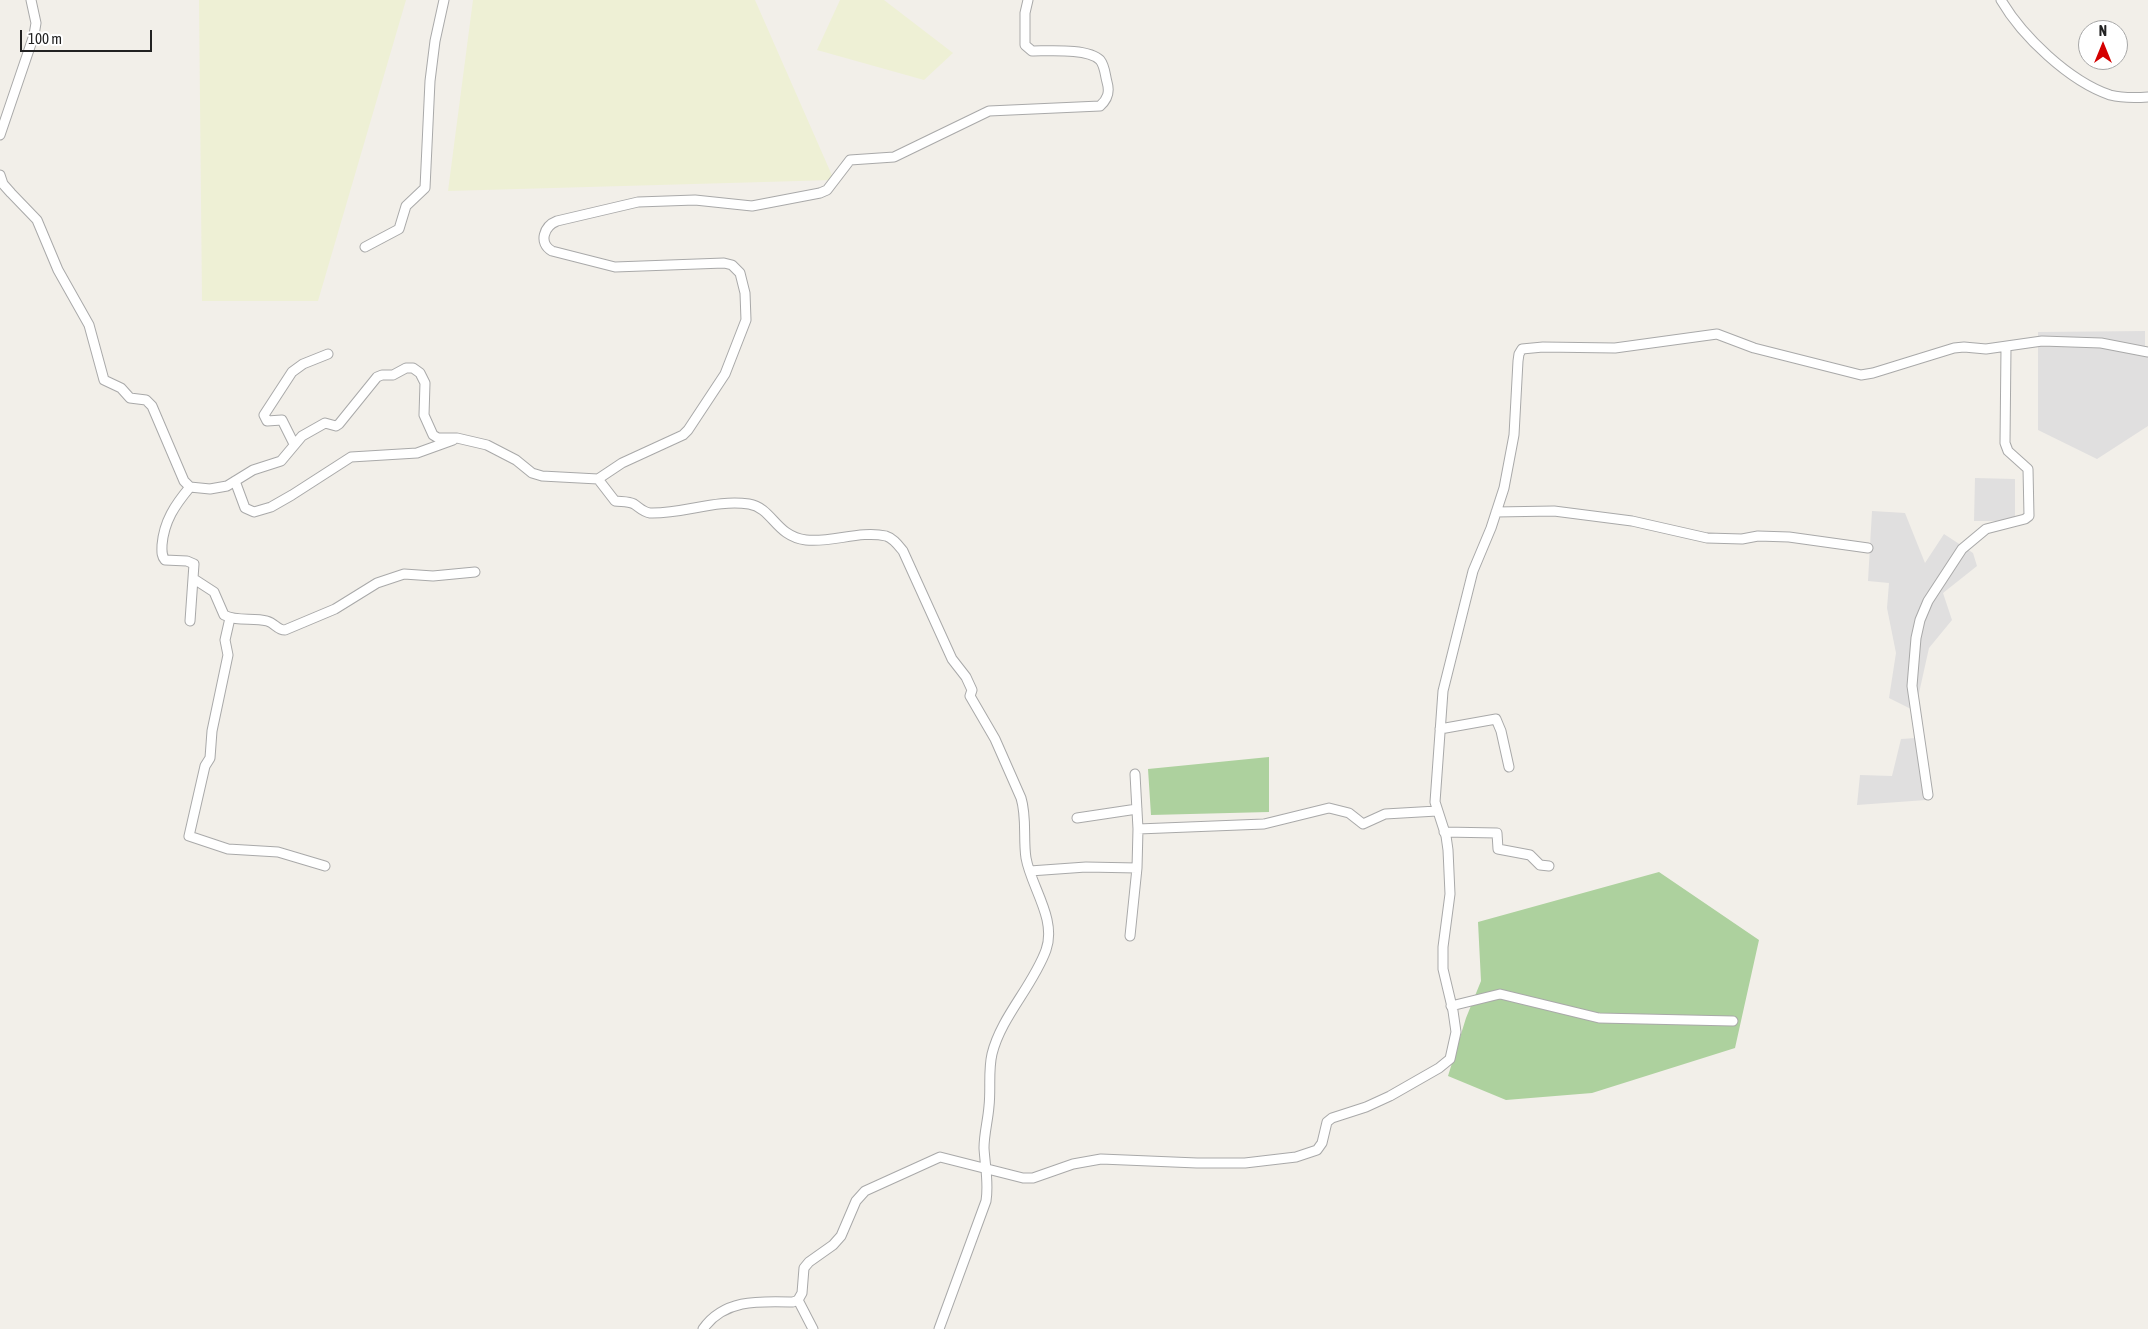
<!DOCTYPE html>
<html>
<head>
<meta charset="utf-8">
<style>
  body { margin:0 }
  #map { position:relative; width:2148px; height:1329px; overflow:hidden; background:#f2efe9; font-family:"Asap Condensed",sans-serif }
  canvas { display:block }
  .north { position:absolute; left:2078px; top:20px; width:50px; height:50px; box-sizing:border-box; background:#fff; border:1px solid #a7a7a7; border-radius:50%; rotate:0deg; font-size:14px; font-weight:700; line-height:20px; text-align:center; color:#222 }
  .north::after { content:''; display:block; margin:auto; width:18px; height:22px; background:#d40000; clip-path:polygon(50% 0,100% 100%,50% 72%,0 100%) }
  .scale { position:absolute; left:20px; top:30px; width:132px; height:22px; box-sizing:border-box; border:2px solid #222; border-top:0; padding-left:6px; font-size:15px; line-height:18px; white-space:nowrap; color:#222; -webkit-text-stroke:4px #fff; paint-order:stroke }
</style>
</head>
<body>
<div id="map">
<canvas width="2148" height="1329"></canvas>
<div class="north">N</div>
<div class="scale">100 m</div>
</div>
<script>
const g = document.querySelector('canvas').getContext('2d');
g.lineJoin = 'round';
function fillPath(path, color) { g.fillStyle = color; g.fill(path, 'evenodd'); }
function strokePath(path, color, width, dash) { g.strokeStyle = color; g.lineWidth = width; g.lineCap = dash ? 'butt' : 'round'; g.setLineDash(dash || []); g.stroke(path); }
const residential = new Path2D(`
  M2145,331v15l3,1v79l-51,33 -59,-29v-98z
  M1975,478l40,1v42h-41z
  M1872,511l33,2 20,50 19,-29 29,19 4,13 -34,27 9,27 -23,28 -14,63 -26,-13 7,-45 -9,-45 2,-25 -21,-2z
  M1916,738l10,62 -69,5 3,-30 32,1 9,-37z`);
const farmland = new Path2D(`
  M199,0h207l-88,301h-116z
  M473,0h282l79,180 -386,11z
  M840,0h44l69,53 -29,27 -107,-30z`);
const forest = new Path2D(`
  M1269,757v55l-118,3 -3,-46z
  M1659,872l100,68 -24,108 -143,45 -86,7 -58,-24 18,-58 15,-37 -3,-59z`);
const minor = new Path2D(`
  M2001,0c21,36 68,81 109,95 12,3 25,3 38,2
  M0,135l34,-100 2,-12 -5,-23
  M0,175l3,9 8,9 26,27 21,50 31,55 15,55 17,8 9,10 16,2 6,6 32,75 6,6 20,2 17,-3 26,-16 28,-9 21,-25 23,-13 11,3 3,-2 38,-47 5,-2h11l13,-7h7l7,5 5,10 -1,32 9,20 5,3h19l30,7 29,15 16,13 10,3 56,3 17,22c6,1 13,0 19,3 6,4 9,8 16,9 34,1 65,-14 99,-9 24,4 26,32 57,36 26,3 54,-10 80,-4 7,2 12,9 17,15l49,108 14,18 6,13 -2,6 25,43 26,59c6,19 2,41 5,60 5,29 31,61 20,92 -13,36 -45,67 -54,104 -4,17 -1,35 -3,52 -1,14 -5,28 -5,42 1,18 5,35 2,53l-47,128
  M365,247l34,-18 7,-23 19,-18 5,-107 5,-40 9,-41
  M294,444l-12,-24 -15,1 -3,-6 28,-43 11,-8 25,-10
  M598,479l24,-16 61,-28 5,-5 37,-56 21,-54 -1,-27 -5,-20 -8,-8 -8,-2 -109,4 -63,-16c-14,-8 -8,-25 5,-30l81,-19 57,-2 57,6 68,-13 7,-3 23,-30 44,-3 95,-46 111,-5c8,-7 10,-14 7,-24 -2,-7 -2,-16 -7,-22 -12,-12 -51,-9 -68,-9l-7,-6v-32l3,-13
  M235,481l10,27 9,4 17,-5 21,-12 59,-38 66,-4 36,-13
  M1496,512l58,-1 78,10 75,17 35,1 16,-3 31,1 79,11
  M194,579l20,13 10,23c13,7 29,2 43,6 8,2 10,9 18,9l50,-21 42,-26 27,-9 29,2 42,-4
  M230,618l-5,22 3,15 -16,76 -2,27 -5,8 -16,70 39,13 50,3 47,14
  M190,621l4,-57 -7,-3 -22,-1c-4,-5 -3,-9 -3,-15 2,-24 13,-40 28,-58
  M1440,729l56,-10 5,12 8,36
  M1135,774l3,55
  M1928,795l-16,-109 4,-48 4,-18 8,-19 34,-52 24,-20 39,-10 4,-3 -1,-47 -20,-18 -3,-8 1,-95
  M1077,818l60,-9
  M1444,832l53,1 1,16 32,6 10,10 9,1
  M1030,871l56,-4 51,1 1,-39 126,-5 65,-16 20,5 14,11 22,-10 52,-3
  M1130,936l7,-68
  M1451,1006l49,-12 99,24 134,3
  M798,1300l15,29
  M703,1329c21,-30 56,-28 90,-27l5,-2 4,-7 2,-25 5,-6 24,-17 8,-9 15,-35 9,-10 75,-34 83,21h10l40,-14 28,-5 96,4h48l51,-6 21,-7 5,-7 5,-21 5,-4 34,-11 24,-11 49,-28 11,-9 6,-27 -3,-21 -10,-42v-22l7,-53 -2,-44 -2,-14 -11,-34 8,-111 30,-120 18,-43 13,-40 10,-53 4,-74 1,-7 3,-5 21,-2 72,1 102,-14 37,14 107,27 12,-2 81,-25 10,-1 22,2 56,-8 59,2 47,9`);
fillPath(residential, '#e0dfdf');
fillPath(farmland, '#eef0d5');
fillPath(forest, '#add19e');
strokePath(minor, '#a9a9a9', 11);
strokePath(minor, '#fff', 9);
</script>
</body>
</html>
